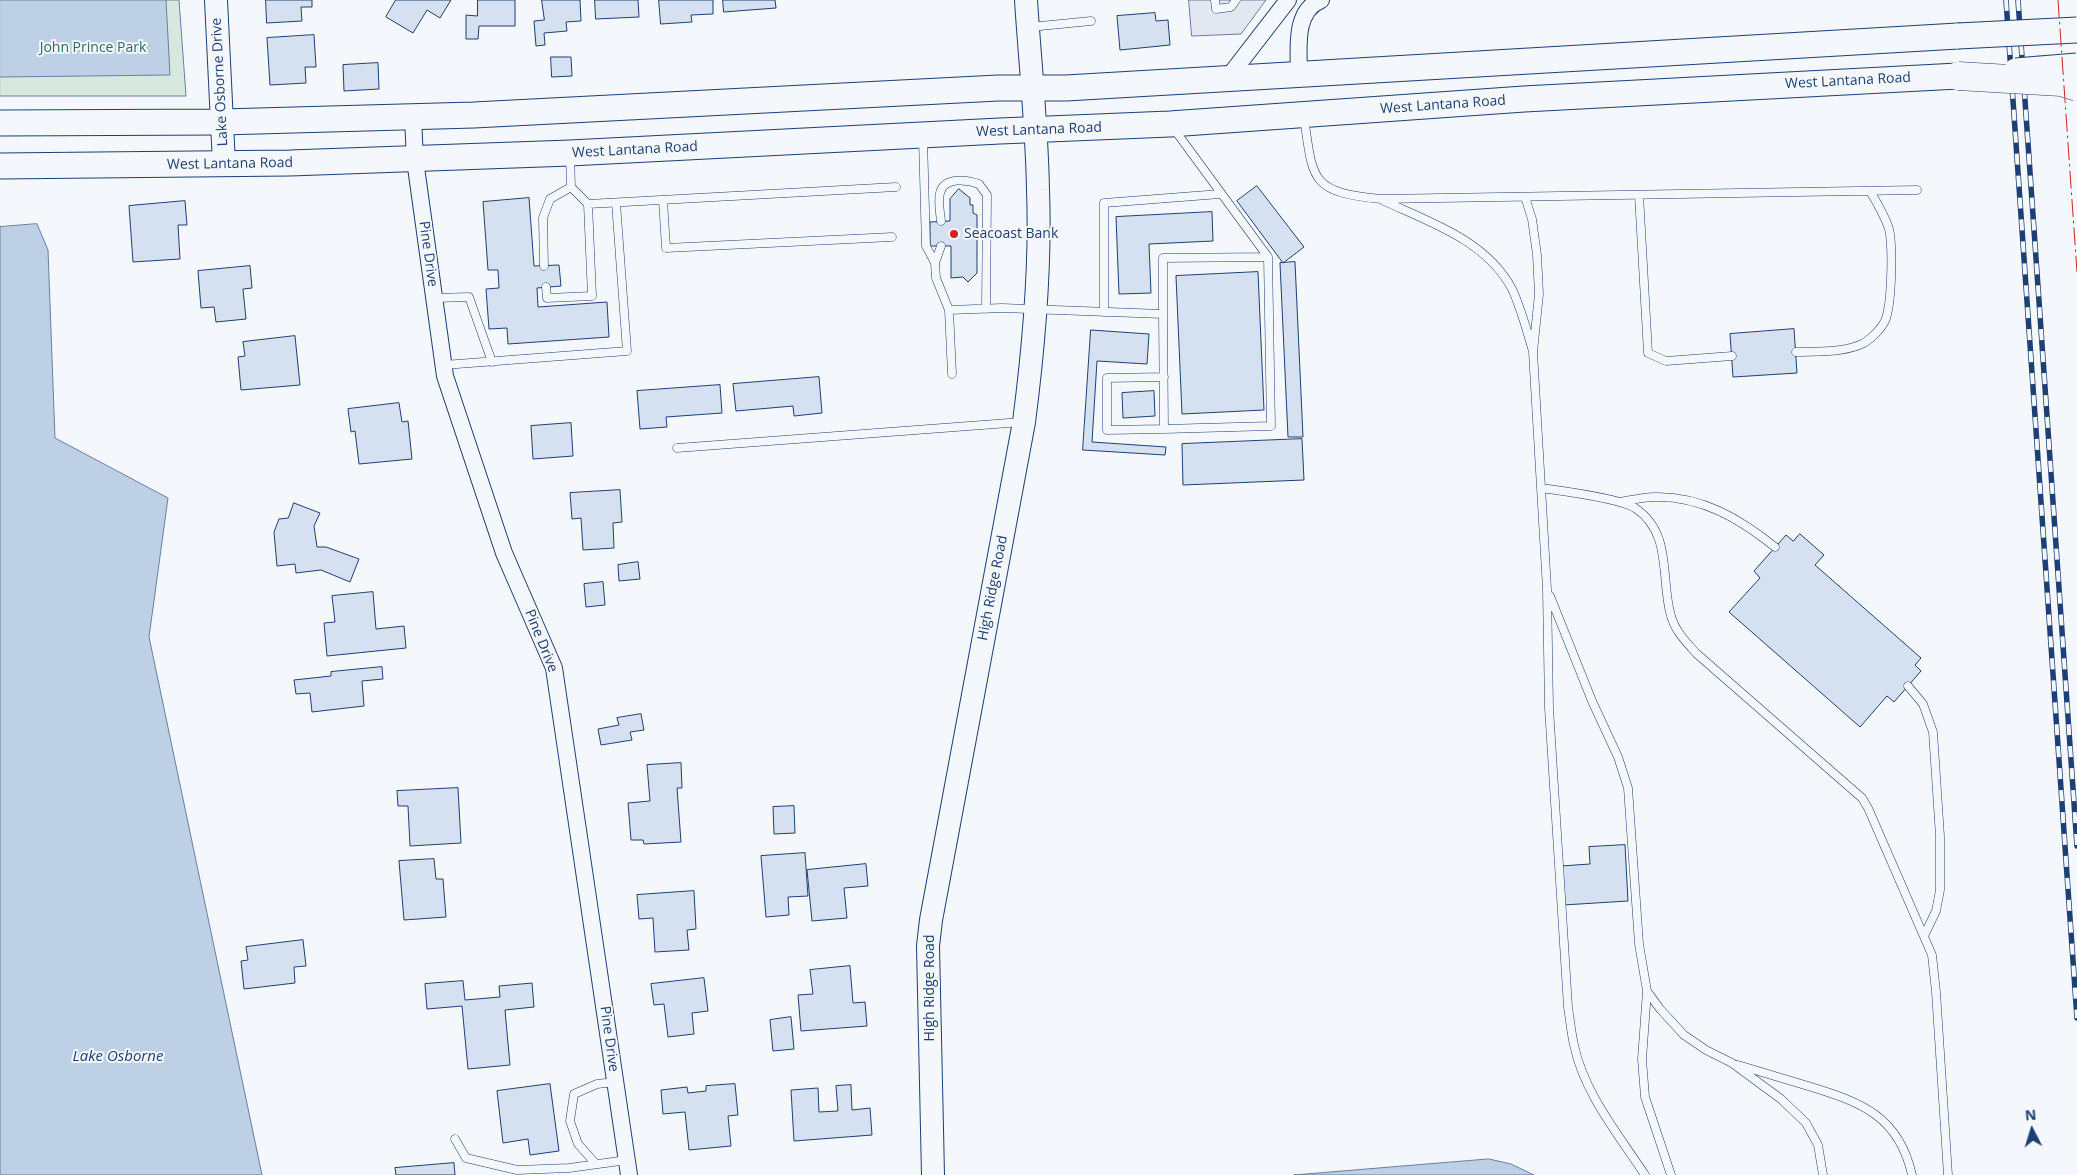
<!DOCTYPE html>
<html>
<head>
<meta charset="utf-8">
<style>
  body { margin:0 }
  #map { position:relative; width:2077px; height:1175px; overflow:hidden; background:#f4f7fb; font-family:"Open Sans",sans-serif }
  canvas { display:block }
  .north { position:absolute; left:2007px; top:1105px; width:50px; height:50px; -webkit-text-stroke:4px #f4f7fb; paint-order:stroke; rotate:355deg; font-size:14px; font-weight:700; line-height:20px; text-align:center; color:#1d3f73 }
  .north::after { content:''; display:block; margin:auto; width:18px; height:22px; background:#1d3f73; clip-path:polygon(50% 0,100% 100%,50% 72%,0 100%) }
</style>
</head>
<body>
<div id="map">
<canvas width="2077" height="1175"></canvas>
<div class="north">N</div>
</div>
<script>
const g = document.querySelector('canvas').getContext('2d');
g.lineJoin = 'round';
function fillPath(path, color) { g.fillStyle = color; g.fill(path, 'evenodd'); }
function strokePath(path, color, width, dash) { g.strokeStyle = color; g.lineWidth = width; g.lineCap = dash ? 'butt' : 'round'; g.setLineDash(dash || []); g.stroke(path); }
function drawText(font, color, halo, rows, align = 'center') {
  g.font = font + ' "Open Sans",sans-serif'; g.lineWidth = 4; g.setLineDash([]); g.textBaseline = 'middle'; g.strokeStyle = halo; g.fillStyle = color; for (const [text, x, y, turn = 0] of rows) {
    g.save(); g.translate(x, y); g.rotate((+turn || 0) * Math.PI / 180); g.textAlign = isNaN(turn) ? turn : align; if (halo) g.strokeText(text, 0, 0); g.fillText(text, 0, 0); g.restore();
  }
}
const green = new Path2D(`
  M0,0h179l7,96h-186z`);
const parking = new Path2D(`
  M1189,0h77l-25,34 -49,2z`);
const water = new Path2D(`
  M0,0h166l4,75 -170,2z
  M37,224l11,26 7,188 113,60 -19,139 113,538h-262v-948z
  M1489,1159l22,5 23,11h-240z`);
const building = new Path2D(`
  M266,0h46v7h-11l1,14 -35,2z
  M396,0h55l-11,18 -13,-8 -14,23 -27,-16z
  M478,0h37v26h-36l-1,13h-12v-24l11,1z
  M542,0h38l1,21 -15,1 1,9 -23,2 1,12 -9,1 -2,-25 10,-1z
  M595,0h43l1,17 -43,2z
  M659,0h54v14l-22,1 1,7 -31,2z
  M723,0h52l1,8 -52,4z
  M1155,13l1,8 12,-1 2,25 -50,5 -3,-34z
  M314,35l2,32h-11l1,16 -36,2 -3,-47z
  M551,57h20l1,19 -20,1z
  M378,63l1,26 -35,2 -1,-26z
  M1257,186l47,61 -21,16 -46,-62z
  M959,189l11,9v7h3v8l4,2v58l-9,9 -5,-5 -12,1v-32h-21v-24l20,-1v-22z
  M529,198l5,68 25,-1 2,21 -24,2 1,19 69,-5 2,35 -101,7 -1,-16 -18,1 -3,-40 13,-1 -1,-18h-10l-5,-68z
  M185,201l2,24h-9l2,34 -47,3 -4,-56z
  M1212,212l1,29 -64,3 2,49 -32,1 -3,-77z
  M1295,262l8,175h-15l-8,-174z
  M250,266l2,22 -9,1 3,30 -30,3 -2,-15 -13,1 -3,-37z
  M1258,272l6,138 -82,4 -6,-138z
  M1794,329l3,44 -64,4 -3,-43z
  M1091,330l58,4 -2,30 -50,-3 -5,81 74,5 -1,8 -82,-5z
  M295,336l5,49 -59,5 -3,-33 7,-1 -2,-14z
  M819,377l3,36 -28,3 -1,-10 -57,5 -3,-27z
  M720,385l2,28 -56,4 1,10 -27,2 -3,-38z
  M1154,391l1,25 -32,2 -1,-25z
  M399,403l3,19 6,-1 4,38 -53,5 -4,-33 -4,1 -3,-23z
  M571,423l2,33 -40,3 -2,-33z
  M1302,439l2,41 -121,5 -1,-41z
  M620,490l2,32 -9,1 1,25 -31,2 -2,-32 -9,1 -2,-26z
  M294,503l26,10 -6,13 3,21h9l33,12 -9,23 -29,-12 -25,3 -1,-9 -18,2 -3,-34 5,-13 9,-1z
  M1800,534l24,21 -9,10 106,93 -6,7 6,6 -27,31 -7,-6 -27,31 -131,-115 31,-34 -6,-7 32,-36 7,6z
  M638,562l2,17 -21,2 -1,-16z
  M603,582l2,23 -19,2 -2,-23z
  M373,592l3,37 28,-3 2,22 -79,8 -3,-33 11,-1 -3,-26z
  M382,667l1,12 -21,2 2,25 -52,6 -2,-19 -14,1 -2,-14 37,-4v-4z
  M641,714l3,16 -14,2 2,8 -31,5 -3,-16 21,-4 -2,-7z
  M681,763l1,25h-5l4,54 -37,2 -1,-4h-12l-3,-37 22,-2 -3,-36z
  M458,788l3,55 -51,3 -2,-40h-10l-1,-15z
  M794,806l1,27 -21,1 -1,-27z
  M1625,845l3,56 -65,4 -2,-39 29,-2 -1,-17z
  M805,853l3,43 -20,1 1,18 -23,2 -5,-61z
  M434,859l2,20h7l3,38 -42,3 -5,-59z
  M866,864l2,22 -24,2 3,30 -35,3 -5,-51z
  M694,891l2,38 -9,1 2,20 -34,2 -2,-34 -14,1 -2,-24z
  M303,940l3,26 -12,1 1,16 -51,6 -3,-28 7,-1 -2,-13z
  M850,966l3,37 12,-1 2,24 -66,5 -3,-36 15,-1 -3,-24z
  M704,978l4,33 -16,2 2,21 -26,3 -4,-33 -10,1 -3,-21z
  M463,981l2,19 35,-3 -1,-11 33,-3 2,24 -29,3 5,55 -42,4 -6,-63 -35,3 -2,-25z
  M791,1017l3,32 -21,2 -3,-31z
  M550,1084l9,67 -29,4 -2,-16 -25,4 -6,-52z
  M735,1084l3,31 -10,1 3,30 -42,4 -4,-38 -22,2 -2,-24 26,-3 1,6 18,-2v-5z
  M851,1085l1,25 18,-2 2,27 -78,6 -3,-51 27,-2 1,24 19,-1 -2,-25z
  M454,1163l1,12h-59l-1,-7z`);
const lane = new Path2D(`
  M1215,0l1,9 15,-2 5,-7
  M1030,27l61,-6
  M1304,117c9,65 7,75 77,82l536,-9
  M923,139l3,107 9,17 1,15 13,32 3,64
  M571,187l17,17
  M1639,195l9,158 18,8 66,-5
  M1525,197l7,22 5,36 2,39 -6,58 14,237 2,119 19,299c2,12 3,25 6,38 10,48 44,89 71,130
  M663,200l3,48 226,-11
  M1384,201c46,21 103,40 128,88 9,19 14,39 20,59
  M941,221c-1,-8 -3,-20 -1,-28 4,-17 28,-13 39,-9l8,11 -1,114
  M935,263l6,-17
  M544,266l-1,-48 7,-19 21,-12 -1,-32
  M546,287l1,11 45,-2 -4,-92 308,-17
  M435,298l34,-1 23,65
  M949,310l53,-2 161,6v-56l105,-1 -94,-128
  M1104,312v-109l116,-9
  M1163,314l1,115 107,-3 -3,-169
  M1796,352c22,-1 48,1 68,-9 8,-5 17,-14 21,-22 7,-16 8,-75 4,-92 -4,-13 -12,-26 -19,-38
  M444,365l183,-14 -11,-148
  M1164,377l-57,1v52l57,-1
  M677,448l345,-26
  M1541,488c21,3 78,10 94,20 38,25 25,71 36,108 4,15 16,27 26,38l165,144 6,10 64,147 4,37 12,183
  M1620,502c12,-2 24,-5 35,-5 47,-1 85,22 120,50
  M1550,596l42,105 26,56 10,31 11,156 8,47 13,18 24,26 22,15 26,13 49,36 25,24 12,22 5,30
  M1908,686l15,18 10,28 7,104v54l-4,21 -12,25
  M1647,991l-5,68 3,38 26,78
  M1738,1065c24,7 47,14 70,21 53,16 91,30 104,89
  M455,1139l11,19 51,12 52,-2 58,-8
  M596,1164l-18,-20 -8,-23 4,-27 23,-10 18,-2`);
const street = new Path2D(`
  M1299,75c0,-24 -6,-64 22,-75
  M1227,79l61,-79
  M413,117l2,43 30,216 59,177 50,115 75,507`);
const secondary = new Path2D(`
  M216,0l8,164
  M933,1175l-5,-229 3,-26 93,-498c10,-77 17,-154 14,-232 -1,-63 -8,-127 -12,-190`);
const primary = new Path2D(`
  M0,123l222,-1 252,-7 524,-27h68l892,-52
  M0,166l290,-3 280,-10 430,-22 170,-7 354,-25 434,-23`);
const rail = new Path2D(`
  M2006,0l71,1018
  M2018,0l59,846`);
const primaryBridge = new Path2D(`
  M1958,36l119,-6
  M2016,71l61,-5`);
const highwayBridge = new Path2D(`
  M1958,76l103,6 16,5`);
const power = new Path2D(`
  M2058,0l19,272`);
const markers = [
  [954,234,5,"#c62828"]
];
const parkNames = [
  ["John Prince Park",93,48]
];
const streetNames = [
  ["West Lantana Road",1848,81,-3],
  ["Lake Osborne Drive",220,82,-93],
  ["West Lantana Road",1443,105,-4],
  ["West Lantana Road",1039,130,-2],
  ["West Lantana Road",635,150,-3],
  ["West Lantana Road",230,164,-1],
  ["Pine Drive",428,254,82],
  ["High Ridge Road",993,588,-79],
  ["Pine Drive",541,641,68],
  ["High Ridge Road",930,988,-90],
  ["Pine Drive",609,1039,82]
];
const poiNames = [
  ["Seacoast Bank",964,234]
];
const waterNames = [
  ["Lake Osborne",118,1057]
];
fillPath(green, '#d7e8df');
strokePath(green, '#687fa3', 1);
fillPath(parking, '#e3e8f0');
strokePath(parking, '#687fa3', 1);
fillPath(water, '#bed0e5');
strokePath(water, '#687fa3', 1);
fillPath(building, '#d5e0f0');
strokePath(building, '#1d3f73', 1);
strokePath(lane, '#1d3f73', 9);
strokePath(street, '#1d3f73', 18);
strokePath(secondary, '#1d3f73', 24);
strokePath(primary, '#1d3f73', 27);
strokePath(lane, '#f4f7fb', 8);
strokePath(street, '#f4f7fb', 16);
strokePath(secondary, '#f4f7fb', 22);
strokePath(primary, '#f4f7fb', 25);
strokePath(rail, '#1d3f73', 5.5);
strokePath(rail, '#f4f7fb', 4, [11]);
strokePath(primaryBridge, '#1d3f73', 27, []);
strokePath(highwayBridge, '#1d3f73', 29, []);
strokePath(primaryBridge, '#f4f7fb', 25);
strokePath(highwayBridge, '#f4f7fb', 28);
strokePath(power, '#c62828', 1, [18, 4, 2.5, 4]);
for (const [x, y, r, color] of markers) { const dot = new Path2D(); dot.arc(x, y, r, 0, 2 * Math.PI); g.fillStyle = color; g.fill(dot); strokePath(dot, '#f4f7fb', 2); }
drawText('14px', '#2c6c60', '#f4f7fb', parkNames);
drawText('14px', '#1d3f73', '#f4f7fb', streetNames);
drawText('14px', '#1d3f73', '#f4f7fb', poiNames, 'left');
drawText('italic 15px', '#1d3f73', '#f4f7fb', waterNames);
</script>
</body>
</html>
